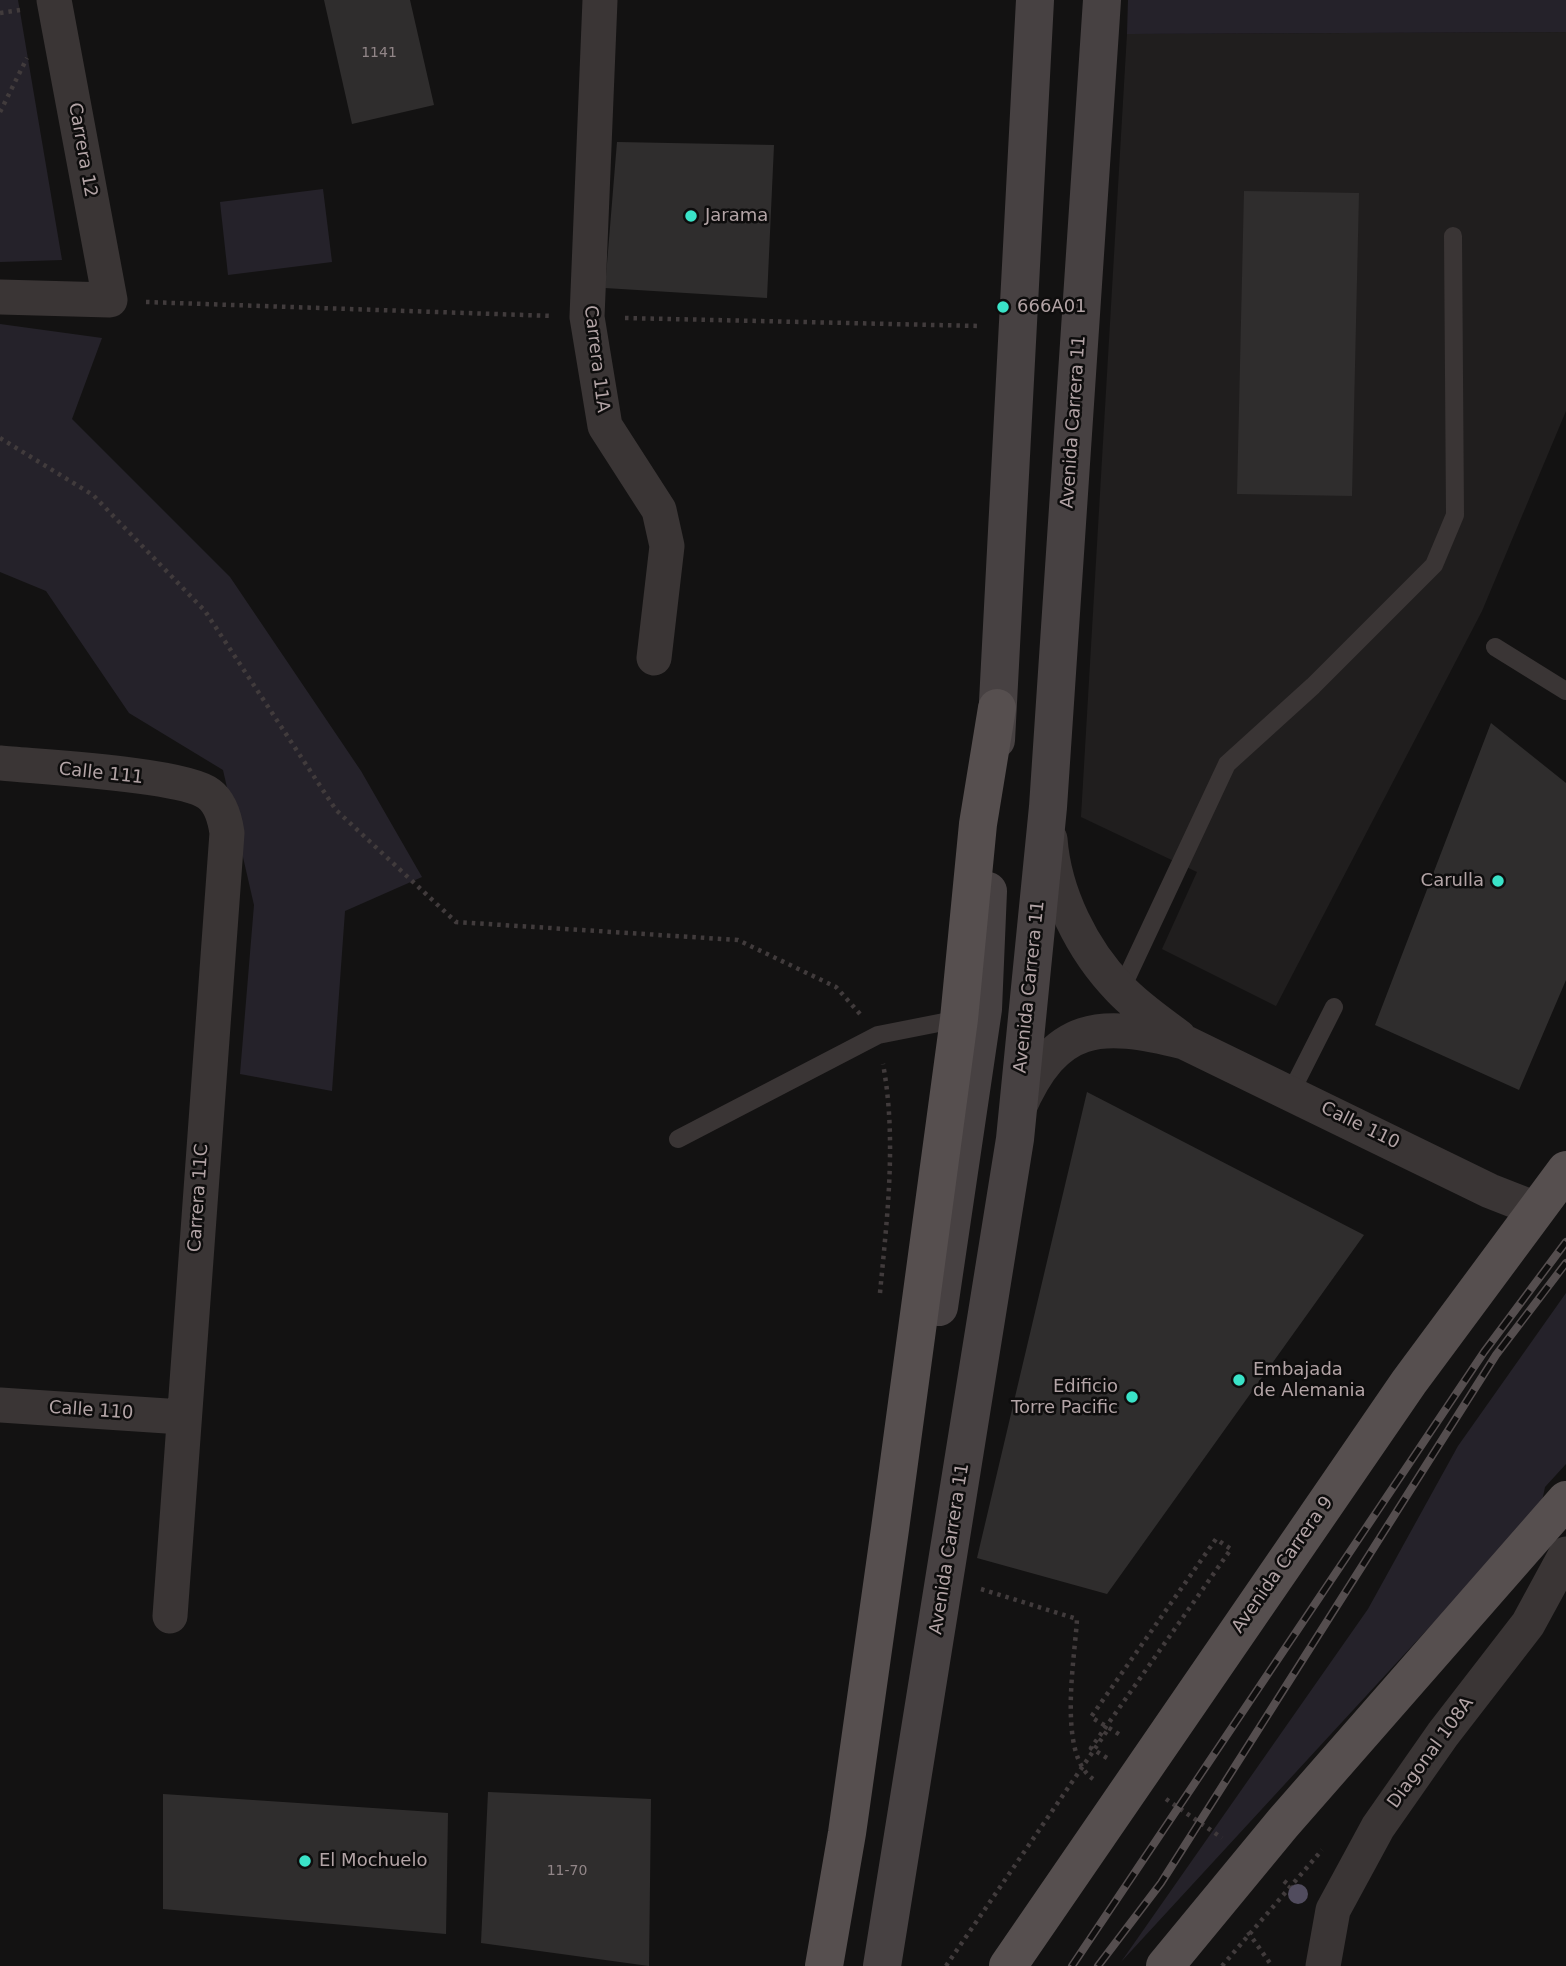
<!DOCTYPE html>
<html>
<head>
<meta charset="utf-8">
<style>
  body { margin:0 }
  canvas { display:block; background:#131212 }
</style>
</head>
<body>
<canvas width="1566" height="1966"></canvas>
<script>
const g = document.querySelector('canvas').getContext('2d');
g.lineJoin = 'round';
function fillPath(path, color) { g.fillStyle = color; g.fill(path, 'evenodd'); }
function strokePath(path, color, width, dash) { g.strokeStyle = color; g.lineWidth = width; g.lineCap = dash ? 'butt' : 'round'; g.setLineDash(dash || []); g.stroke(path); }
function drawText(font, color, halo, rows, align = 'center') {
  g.font = font + ' "DejaVu Sans",sans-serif'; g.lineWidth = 5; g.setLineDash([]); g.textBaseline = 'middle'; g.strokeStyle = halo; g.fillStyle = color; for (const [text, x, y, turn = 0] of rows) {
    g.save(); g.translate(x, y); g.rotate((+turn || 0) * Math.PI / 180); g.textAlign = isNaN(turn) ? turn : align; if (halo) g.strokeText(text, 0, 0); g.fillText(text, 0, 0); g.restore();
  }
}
const built = new Path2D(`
  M1566,32v379l-84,200 -206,395 -114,-57 35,-77 -116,-55 46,-783z`);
const green = new Path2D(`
  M0,0h18l44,260 -62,2z
  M1128,0h438v32l-439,2z
  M323,189l9,73 -104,13 -8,-73z
  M0,324l102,14 -30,81 158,158 131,194 61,106 -77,34 -13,180 -92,-17 14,-169 -31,-135 -94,-57 -83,-122 -46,-19z
  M1566,1293v171l-21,23 -4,19 -420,456 247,-353 90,-163z`);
const building = new Path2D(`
  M324,0h86l24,105 -82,19z
  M617,142l157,3 -7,153 -162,-10z
  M1244,191l115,2 -7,303 -115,-2z
  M1491,723l75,60v197l-47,110 -144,-65z
  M1087,1092l277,143 -257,359 -130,-36z
  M488,1792l163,7 -2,167 -168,-23z
  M163,1794l285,19 -2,121 -283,-25z`);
const path = new Path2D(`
  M0,13l20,-3
  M0,112l27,-54
  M146,302l407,14
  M625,318l355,8
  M0,438l93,57 112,116 131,199 120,112 282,18 98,47 24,27
  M880,1293c7,-75 17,-154 3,-229
  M981,1589l96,30c-2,39 -20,135 16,160
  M1107,1758l-16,-10 140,-199 -15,-10 -125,178 31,19
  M1166,1799l56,39
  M1284,1881l17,14
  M1248,1932l24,34
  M946,1966l163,-238
  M1222,1966l100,-116`);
const service = new Path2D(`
  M1495,647l71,44
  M1121,990l106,-226 86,-78 121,-121 21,-50 -2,-279
  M1291,1092l43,-85
  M678,1139l200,-104 81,-16`);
const minor = new Path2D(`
  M600,0l-13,317 18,109 54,84 8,36 -13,112
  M0,297l110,3 -56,-300
  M0,763c40,4 183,11 209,31 12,9 16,25 18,39l-57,783
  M1050,839c4,54 32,111 70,150 17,18 39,33 59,48
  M1018,1110c38,-88 81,-89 166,-68l306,149 46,18
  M0,1405l182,12
  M1323,1966l10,-56 45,-83 65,-93 85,-110 38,-70`);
const secondary = new Path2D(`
  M996,740l39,-740
  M939,1307l44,-298 5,-118
  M882,1966l133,-827 33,-332 54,-807`);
const primary = new Path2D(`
  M824,1966l23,-133 43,-304 69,-510 19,-195 19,-116
  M1008,1966l401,-584 157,-212
  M1165,1966l118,-143 283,-323`);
const rail = new Path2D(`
  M1072,1966l412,-614 82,-110
  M1098,1966l63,-83 335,-528 70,-92`);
const trees = [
  [1298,1894]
];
const markers = [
  [691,216,7,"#3ae3c8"],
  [1003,307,7,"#3ae3c8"],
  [1498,881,7,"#3ae3c8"],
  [1239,1380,7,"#3ae3c8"],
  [1132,1397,7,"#3ae3c8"],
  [305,1861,7,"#3ae3c8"]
];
const numberNames = [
  ["1141",379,53],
  ["11-70",567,1871]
];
const streetNames = [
  ["Carrera 12",82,150,80],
  ["Carrera 11A",596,359,83],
  ["Avenida Carrera 11",1074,422,-86],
  ["Calle 111",101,774,6],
  ["Avenida Carrera 11",1030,987,-84],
  ["Calle 110",1360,1126,26],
  ["Carrera 11C",199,1198,-86],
  ["Calle 110",91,1411,4],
  ["Avenida Carrera 11",950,1549,-81],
  ["Avenida Carrera 9",1283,1565,-55],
  ["Diagonal 108A",1431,1753,-54]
];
const poiNames = [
  ["Jarama",705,216],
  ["666A01",1017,307],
  ["Carulla",1484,881,"right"],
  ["Embajada",1253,1370],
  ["de Alemania",1253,1391],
  ["Edificio",1118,1387,"right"],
  ["Torre Pacific",1118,1408,"right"],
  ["El Mochuelo",319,1861]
];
fillPath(built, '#201e1e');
fillPath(green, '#25222a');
fillPath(building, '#2f2d2d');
strokePath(path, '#413b3c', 4.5, [3.5, 5]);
strokePath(service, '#3a3535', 18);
strokePath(minor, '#3a3535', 35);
strokePath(secondary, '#474142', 38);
strokePath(primary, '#564f4f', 38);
strokePath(rail, '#554e4f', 8);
strokePath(rail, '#0e0d0d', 5, [16]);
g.fillStyle = '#514c5e';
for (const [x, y] of trees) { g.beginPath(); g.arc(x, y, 10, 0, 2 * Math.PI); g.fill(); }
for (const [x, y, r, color] of markers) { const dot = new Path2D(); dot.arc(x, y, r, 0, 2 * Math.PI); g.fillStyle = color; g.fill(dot); strokePath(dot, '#0e0d0d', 2.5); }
drawText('14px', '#928688', null, numberNames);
drawText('18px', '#b3a4a6', '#0e0d0d', streetNames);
drawText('18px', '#b3a4a6', '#0e0d0d', poiNames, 'left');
</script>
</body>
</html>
